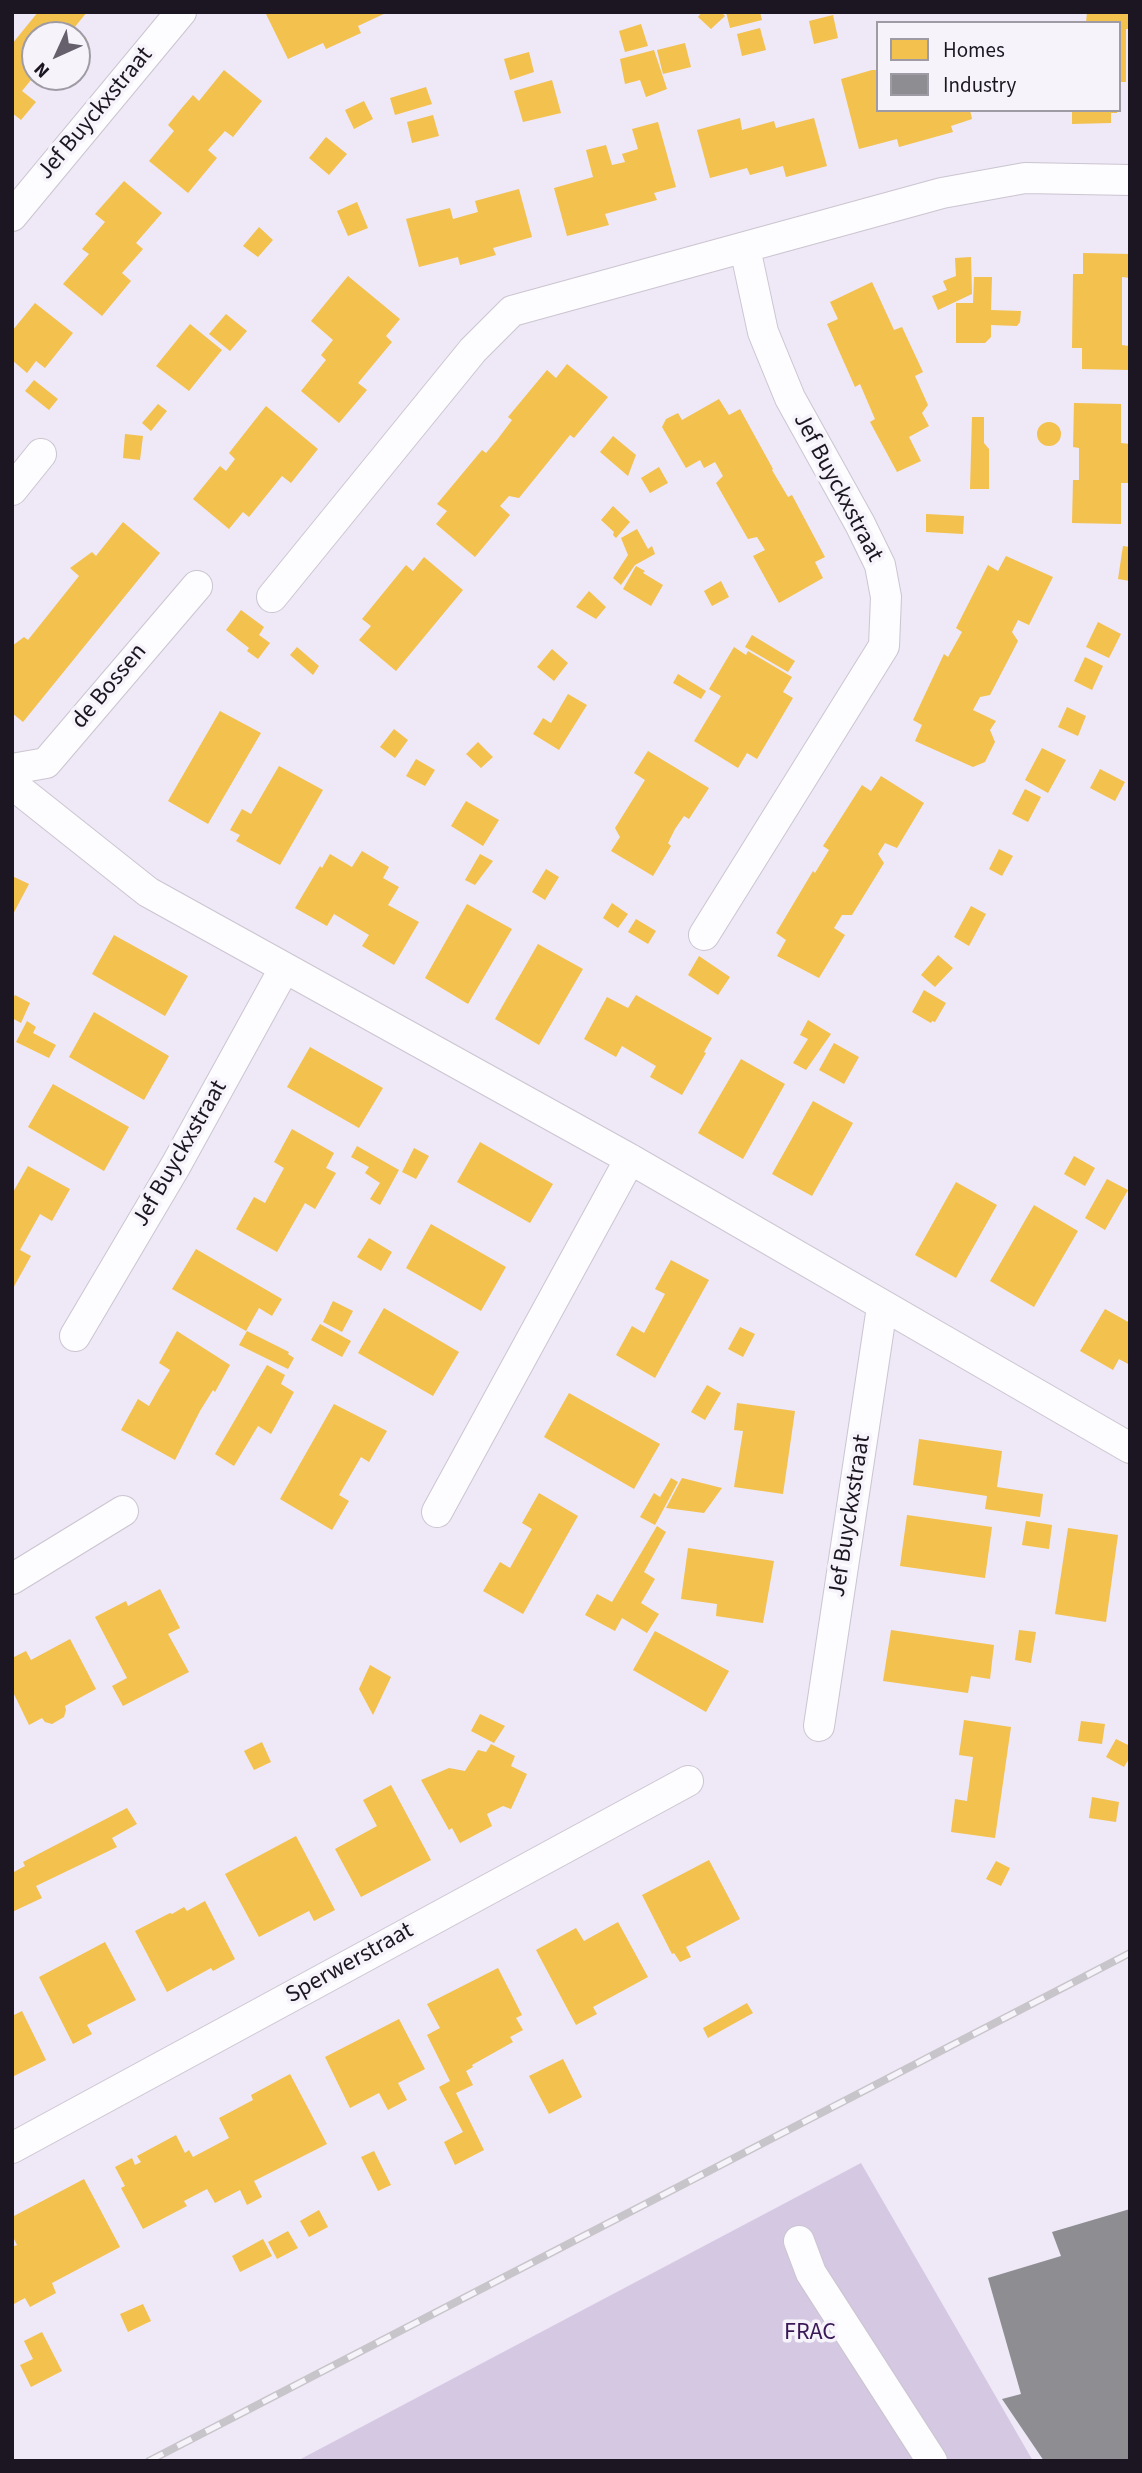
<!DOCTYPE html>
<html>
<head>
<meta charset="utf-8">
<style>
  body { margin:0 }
  #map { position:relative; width:1142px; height:2473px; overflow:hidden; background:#efe8f6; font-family:"Source Sans 3",sans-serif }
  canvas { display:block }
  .frame { position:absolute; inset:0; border:14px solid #1c1622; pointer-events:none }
  .legend { position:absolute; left:876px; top:21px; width:245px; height:91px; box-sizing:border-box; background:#f6f4fa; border:2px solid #9f9ba4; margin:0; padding:9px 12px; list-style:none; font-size:21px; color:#1c1622 }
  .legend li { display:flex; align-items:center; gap:14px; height:35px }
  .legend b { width:35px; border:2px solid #9f9ba4 }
  .north { position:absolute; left:21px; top:21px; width:70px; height:70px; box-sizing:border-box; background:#f6f4fa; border:2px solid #9f9ba4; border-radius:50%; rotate:225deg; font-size:19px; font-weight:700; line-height:28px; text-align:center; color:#1c1622 }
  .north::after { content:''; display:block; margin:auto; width:24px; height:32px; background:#66606c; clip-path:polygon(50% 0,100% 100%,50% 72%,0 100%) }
</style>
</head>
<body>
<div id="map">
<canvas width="1142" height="2473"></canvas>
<div class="frame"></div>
<ul class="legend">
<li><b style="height:19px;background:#f2c14e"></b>Homes</li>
<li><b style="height:19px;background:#8d8d92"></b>Industry</li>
</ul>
<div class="north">N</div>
</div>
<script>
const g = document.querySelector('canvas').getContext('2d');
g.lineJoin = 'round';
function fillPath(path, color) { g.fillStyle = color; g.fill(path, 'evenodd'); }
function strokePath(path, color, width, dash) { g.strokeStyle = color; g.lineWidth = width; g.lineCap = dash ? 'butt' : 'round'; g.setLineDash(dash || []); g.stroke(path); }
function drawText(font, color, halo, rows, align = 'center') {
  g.font = font + ' "Source Sans 3",sans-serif'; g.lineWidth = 7; g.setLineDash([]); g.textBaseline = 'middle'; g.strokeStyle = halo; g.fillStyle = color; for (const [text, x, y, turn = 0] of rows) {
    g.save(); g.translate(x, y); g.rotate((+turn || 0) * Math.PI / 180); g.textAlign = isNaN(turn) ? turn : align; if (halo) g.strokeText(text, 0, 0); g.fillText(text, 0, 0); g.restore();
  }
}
const green = new Path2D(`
  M861,2163l172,298h-736z`);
const homes = new Path2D(`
  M38,12h49l-13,16 13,11 -10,12v-16h-42v40l-13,16 14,11 -15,18 -9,-7v-69z
  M271,12h117l-30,14 3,7 -35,16 -3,-6 -35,16 -22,-45z
  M702,12h19l4,4 -14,13 -13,-12z
  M726,12h34l2,8 -32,8z
  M1087,12h43v17h-4v53h-7v-59h-33z
  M833,15l5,23 -24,6 -5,-23z
  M641,24l7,22 -23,6 -6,-21z
  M760,28l6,22 -24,6 -5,-22z
  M685,43l6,24 -28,7 -6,-24z
  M654,50l13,39 -21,8 -6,-17 -15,4 -5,-25z
  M529,52l5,20 -24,8 -6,-21z
  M224,70l38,31 -29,36 -8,-6 -17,19 9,8 -29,35 -39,-32 25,-30 -6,-6 13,-16 12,-14 6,6z
  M872,70h6v40h92l2,9 -21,7 2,6 -54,15 -2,-8 -38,10 -18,-70z
  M552,80l9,33 -38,9 -9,-31z
  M426,87l6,17 -37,11 -5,-17z
  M364,101l9,18 -19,10 -9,-19z
  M1072,110h45v3h-6v10l-39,1z
  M433,115l6,21 -27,7 -5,-21z
  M740,118l2,12 32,-9 2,7 38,-10 13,48 -41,11 -3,-11 -33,9 -3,-7 -37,10 -13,-48z
  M658,122l18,65 -22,6 3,7 -52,14 4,11 -42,11 -13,-48 39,-11 -7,-27 20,-5 6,20 13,-3 -3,-8 16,-5 -6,-20z
  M326,137l21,17 -18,21 -20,-17z
  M124,181l38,32 -26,30 7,6 -21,24 9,8 -29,35 -39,-32 26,-30 -7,-5 23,-27 -10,-8z
  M519,189l13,48 -39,11 3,7 -36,10 -2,-8 -39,10 -13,-48 44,-11 3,11 25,-7 -3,-11z
  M357,202l11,26 -20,8 -11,-25z
  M259,227l14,13 -15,17 -15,-11z
  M1083,253l47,1v24l-8,-1v68l7,1v24l-47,-1v-21h-10l1,-74h10z
  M971,257l1,37 -34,16 -6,-14 15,-6 -4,-9 13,-5 -1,-18z
  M348,276l52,43 -14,17 6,6 -34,41 9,7 -28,33 -38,-32 25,-31 -5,-5 12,-15 -22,-19z
  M974,277h18l-1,33 30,1 -1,11 -3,4 -26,-1v12l-6,6h-29v-40h17z
  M872,282l22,48 8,-3 21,45 -8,4 13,29 -6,8 7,13 -20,11 12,24 -24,11 -27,-50 5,-3 -15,-35 -5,3 -28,-63 11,-5 -8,-17z
  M35,303l38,30 -28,35 -9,-7 -9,12 -15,-13v-29z
  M226,314l21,17 -17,20 -21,-17z
  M190,324l32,26 -33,41 -33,-25z
  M567,364l41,33 -34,41 -4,-3 -51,63 -10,-2 -9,10 10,9 -35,42 -39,-33 11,-13 -10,-7 45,-54 4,3 11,-13 15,-20 -4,-3 39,-47 9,8z
  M34,380l24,19 -9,11 -24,-19z
  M719,399l10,16 11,-6 33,60 -1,1 16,27 4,-2 33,62 -10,5 8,16 -44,25 -26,-47 12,-6 -8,-13 -9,2 -32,-56 7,-7 -8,-14 -11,6 -4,-8 -14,8 -24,-41 4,-8 12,-6 4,7z
  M1074,403l47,1v39l9,1 -1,39h-8v41l-49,-1 1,-43h6v-32l-6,-1z
  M158,404l9,7 -16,20 -9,-8z
  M266,406l52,43 -27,34 -9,-7 -33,41 -6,-5 -14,17 -36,-30 27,-33 6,5 9,-12 -6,-6z
  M972,417h12v26l5,6v40h-19z
  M1037 434a12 12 0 1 1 24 0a12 12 0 1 1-24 0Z
  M125,434l18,2 -3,24 -17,-2z
  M613,436l23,19 -8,21 -28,-24z
  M659,467l9,16 -18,10 -9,-15z
  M613,506l17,16 -14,16 -3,-3 1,-3 -13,-12z
  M926,514l38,2 -1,18 -37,-2z
  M123,522l37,31 -137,169 -11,-9v-67l12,-9 4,3 51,-64 -9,-8 22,-16 4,4z
  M637,529l11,20 4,-3 3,8 -20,11 -14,20 -8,-7 15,-23 -7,-17z
  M1123,546l7,1v34l-12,-2z
  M1006,556l47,21 -24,48 -11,-5 -6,12 6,9 -28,54 -10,2 -7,13 23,11 -6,9 5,12 -10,20 -12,5 -58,-26 7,-16 -9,-5 31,-66 4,3 14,-25 -6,-4 32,-63 10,6z
  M424,557l39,33 -67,81 -37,-31 12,-14 -9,-7 44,-54 7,6z
  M636,566l9,5 -2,2 20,12 -12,21 -28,-17z
  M721,581l8,16 -17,9 -8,-15z
  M589,591l17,16 -10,12 -20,-12z
  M241,610l23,17 -5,8 11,8 -12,16 -11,-8 2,-3 -23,-18z
  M1098,622l23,12 -12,24 -23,-11z
  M752,635l43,26 -7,11 -43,-25z
  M297,647l22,19 -6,9 -23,-20z
  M734,647l12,8 2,-4 44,26 -9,15 10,6 -36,61 -10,-6 -9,15 -44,-27 27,-45 -12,-7z
  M552,649l16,14 -14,18 -17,-14z
  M1085,657l18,9 -11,24 -18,-9z
  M678,674l28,17 -5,8 -28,-16z
  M568,694l19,11 -28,45 -26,-16 10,-16 8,5z
  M1067,707l19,9 -8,20 -20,-9z
  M220,711l41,22 -53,91 -40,-23z
  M394,729l14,11 -13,18 -15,-11z
  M478,742l15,15 -12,11 -15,-14z
  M1042,748l24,12 -18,33 -23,-13z
  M648,751l61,37 -20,31 -5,-3 -9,13 -7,14 3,3 -18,30 -42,-25 9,-14 -5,-9 30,-48 -11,-7z
  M416,759l19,11 -10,16 -19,-10z
  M279,766l44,24 -43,75 -44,-24 4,-6 -10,-5 12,-21 9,5z
  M1100,769l25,13 -10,19 -25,-13z
  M881,776l43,27 -27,45 -12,-5 -7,11 6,9 -32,52h-10l-8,13 11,7 -26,43 -42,-22 9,-16 -10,-7 37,-62 2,2 14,-23 -6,-4 39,-61 9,6z
  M1025,789l16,8 -13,25 -16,-8z
  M466,801l33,19 -16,26 -32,-20z
  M999,849l14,7 -11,20 -13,-7z
  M362,851l27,16 -6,11 16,9 -11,18 31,17 -25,43 -32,-19 7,-11 -35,-21 -7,12 -32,-18 25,-42 2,2 8,-14 22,13z
  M480,854l13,7 -18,24 -10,-5z
  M546,869l13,8 -14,23 -13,-8z
  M12,876l17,8 -17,32z
  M612,903l16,11 -10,14 -15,-10z
  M467,904l45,25 -44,75 -43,-26z
  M971,906l15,8 -17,32 -15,-9z
  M636,919l20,12 -8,13 -20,-12z
  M114,935l74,41 -23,40 -73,-42z
  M538,944l45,25 -44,76 -44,-26z
  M938,955l15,13 -18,19 -14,-12z
  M699,956l31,21 -12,18 -30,-20z
  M924,990l22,13 -11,19 -3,-1 -1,2 -19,-11z
  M15,995l15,8 -9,20 -9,-5v-18z
  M636,995l76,43 -8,14 2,1 -24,42 -32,-18 6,-11 -34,-20 -6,11 -32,-18 23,-42 21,11z
  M94,1012l75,44 -25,44 -75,-43z
  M808,1020l23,14 -25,36 -13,-7 15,-24 -8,-4z
  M27,1021l9,6 -3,6 23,12 -7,13 -33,-16z
  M834,1043l25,14 -15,27 -25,-14z
  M310,1047l73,41 -24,40 -72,-41z
  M741,1059l44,25 -42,75 -45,-26z
  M53,1084l76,43 -25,44 -76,-44z
  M813,1101l40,22 -41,73 -40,-22z
  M292,1129l42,24 -8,15 10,5 -21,36 -10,-6 -28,49 -41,-23 18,-32 11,6 19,-35 -10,-6z
  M480,1142l73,42 -23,39 -73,-41z
  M357,1146l42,24 -19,35 -10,-6 10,-16 -15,-10 4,-6 -18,-10z
  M414,1148l15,8 -13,23 -14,-7z
  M1074,1156l21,12 -10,18 -21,-12z
  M28,1166l42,23 -18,32 -12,-7 -20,36 11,6 -19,34v-96z
  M1107,1179l21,11 -23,40 -20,-12z
  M956,1182l41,23 -41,73 -41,-23z
  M1034,1205l44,26 -44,76 -44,-26z
  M431,1224l75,43 -25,44 -75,-43z
  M369,1238l23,14 -11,19 -24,-14z
  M196,1249l86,50 -10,17 -13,-8 -13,23 -74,-42z
  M671,1260l38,20 -54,98 -39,-23 16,-29 12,7 21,-39 -10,-5z
  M333,1301l20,10 -11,21 -19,-10z
  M384,1308l75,44 -26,44 -75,-43z
  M1105,1309l25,14v42l-11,-6 -6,11 -33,-19z
  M320,1324l31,17 -9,16 -31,-17z
  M740,1327l15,7 -12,23 -15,-8z
  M177,1331l53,34 -15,27 -2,-2 -13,21 -25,49 -54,-30 17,-31 11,7 10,-18 11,-18 -11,-7z
  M247,1331l42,21 -1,2 6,4 -6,11 -49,-24z
  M267,1365l18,10 -4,9 13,8 -23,42 -13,-8 -24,40 -19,-12z
  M707,1385l14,8 -16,27 -14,-8z
  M569,1393l91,51 -26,45 -90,-52z
  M737,1403l58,8 -12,83 -49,-7 9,-56 -9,-1z
  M334,1404l53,27 -18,31 -8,-5 -22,38 10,6 -17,29 -52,-31z
  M919,1439l83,12 -5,36 46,7 -3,23 -55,-8 2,-13 -74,-11z
  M671,1478l7,4 -23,43 -15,-8 14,-24 6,4z
  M682,1478l40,10 -18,25 -38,-5z
  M539,1493l39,23 -55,98 -40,-23 17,-29 10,6 22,-39 -10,-6z
  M907,1515l85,12 -7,51 -85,-12z
  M1026,1521l26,4 -3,24 -27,-4z
  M657,1526l9,6 -22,40 11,7 -14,24 18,11 -12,19 -25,-15 -7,13 -30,-16 12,-21 15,8z
  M1068,1528l50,7 -12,87 -51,-8z
  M688,1548l86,13 -11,62 -47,-7 1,-12 -36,-5z
  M160,1589l20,39 -12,6 21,38 -66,34 -11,-20 15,-8 -32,-61 31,-16 2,5z
  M891,1630l103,15 -4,34 -19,-3 -3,17 -85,-12z
  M1019,1630l17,2 -5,31 -16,-3z
  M655,1631l74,40 -23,41 -73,-42z
  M70,1639l26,50 -31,17 1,4 -2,7 -12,7 -7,-2 -3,-4 -13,7 -17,-35v-32l14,-7 5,9z
  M370,1665l21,12 -18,38 -14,-26z
  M480,1714l25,12 -11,17 -23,-12z
  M964,1720l47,7 -16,111 -44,-6 4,-33 12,2 6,-44 -14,-2z
  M1081,1721l24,3 -3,20 -24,-3z
  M1116,1739l14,7v11l-6,10 -18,-10z
  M262,1742l9,20 -17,8 -10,-19z
  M491,1744l24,12 -4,10 16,8 -16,35 -8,-3 -16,8 5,12 -32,17 -8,-15 -3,2 -28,-50 28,-12 16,3 13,-21 8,2z
  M391,1785l40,75 -70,37 -26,-48 42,-23 -14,-26z
  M1092,1797l27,5 -3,20 -27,-4z
  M127,1808l10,16 -25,14 5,9 -81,39 6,12 -30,14v-39l13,-7 -2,-4z
  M296,1836l39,74 -21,11 -5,-10 -50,26 -34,-63z
  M709,1860l31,59 -54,28 5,10 -11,5 -6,-9 -2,1 -30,-59z
  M996,1861l14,7 -9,18 -15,-7z
  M205,1901l30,58 -22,12 -2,-3 -44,24 -32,-61 35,-18 2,1 12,-7 3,4z
  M618,1922l30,55 -55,30 4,7 -21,11 -40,-75 40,-22 8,13z
  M105,1942l31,58 -49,25 5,9 -19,10 -34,-67z
  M498,1968l24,47 -6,3 7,12 -13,7 3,5 -41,23 1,2 -7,4 7,14 -17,8 28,57 -29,15 -11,-23 19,-10 -24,-45 11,-6 -23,-46 13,-7 -13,-24z
  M747,2003l6,10 -45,25 -5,-10z
  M22,2011l24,49 -34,17v-61z
  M399,2019l26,50 -27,14 9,17 -19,10 -9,-17 -29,15 -25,-51z
  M563,2059l19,38 -33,17 -20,-38z
  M290,2074l37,70 -73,37 8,16 -15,8 -7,-15 -25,13 -8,-14 -23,12 3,5 -44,23 -22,-41 4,-2 -10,-19 17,-9 3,7 6,-3 -4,-6 39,-21 9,18 4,-3 4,7 36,-19 -10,-20 34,-18 -2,-5z
  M374,2151l17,34 -13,6 -17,-34z
  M84,2179l36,68 -68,36 4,10 -26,14 -5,-9 -13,7v-58l5,-2 -5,-10v-18z
  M319,2210l9,17 -19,10 -9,-16z
  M288,2231l10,17 -21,11 -9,-17z
  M263,2239l9,17 -32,16 -8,-16z
  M143,2304l8,17 -23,11 -8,-18z
  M42,2332l20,39 -31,16 -11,-22 13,-6 -9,-18z`);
const industry = new Path2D(`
  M1130,2209v252h-86l-42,-62 19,-5 -33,-116 73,-22 -9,-24z`);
const minor = new Path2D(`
  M12,216l169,-204
  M12,490l29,-36
  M272,597l201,-247 39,-39 430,-118 83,-15 105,2
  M12,769l34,-6 151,-177
  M12,784l136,108 482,267 500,289
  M704,935l180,-289 2,-49 -6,-32 -20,-41 -70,-126 -27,-66 -18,-84
  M75,1336l101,-171 108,-196
  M437,1512l193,-353
  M12,1579l111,-68
  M819,1726l63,-419
  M12,2148l676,-367
  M799,2241l12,32 121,188`);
const rail = new Path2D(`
  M149,2461l981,-508`);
const streetNames = [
  ["Jef Buyckxstraat",96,114,-50],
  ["Jef Buyckxstraat",837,488,62],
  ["de Bossen",110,687,-50],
  ["Jef Buyckxstraat",181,1154,-60],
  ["Jef Buyckxstraat",851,1516,-81],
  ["Sperwerstraat",350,1964,-29]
];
const parkNames = [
  ["FRAC",810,2334]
];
fillPath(green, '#d5c8e2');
fillPath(homes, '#f2c14e');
fillPath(industry, '#8d8d92');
strokePath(minor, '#cbc5d1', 32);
strokePath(minor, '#fdfcfe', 30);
strokePath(rail, '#c8c5ca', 8);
strokePath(rail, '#f6f4fa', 5, [16]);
drawText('24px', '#1c1622', '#f6f4fa', streetNames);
drawText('24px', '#3a1857', '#f6f4fa', parkNames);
</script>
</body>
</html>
